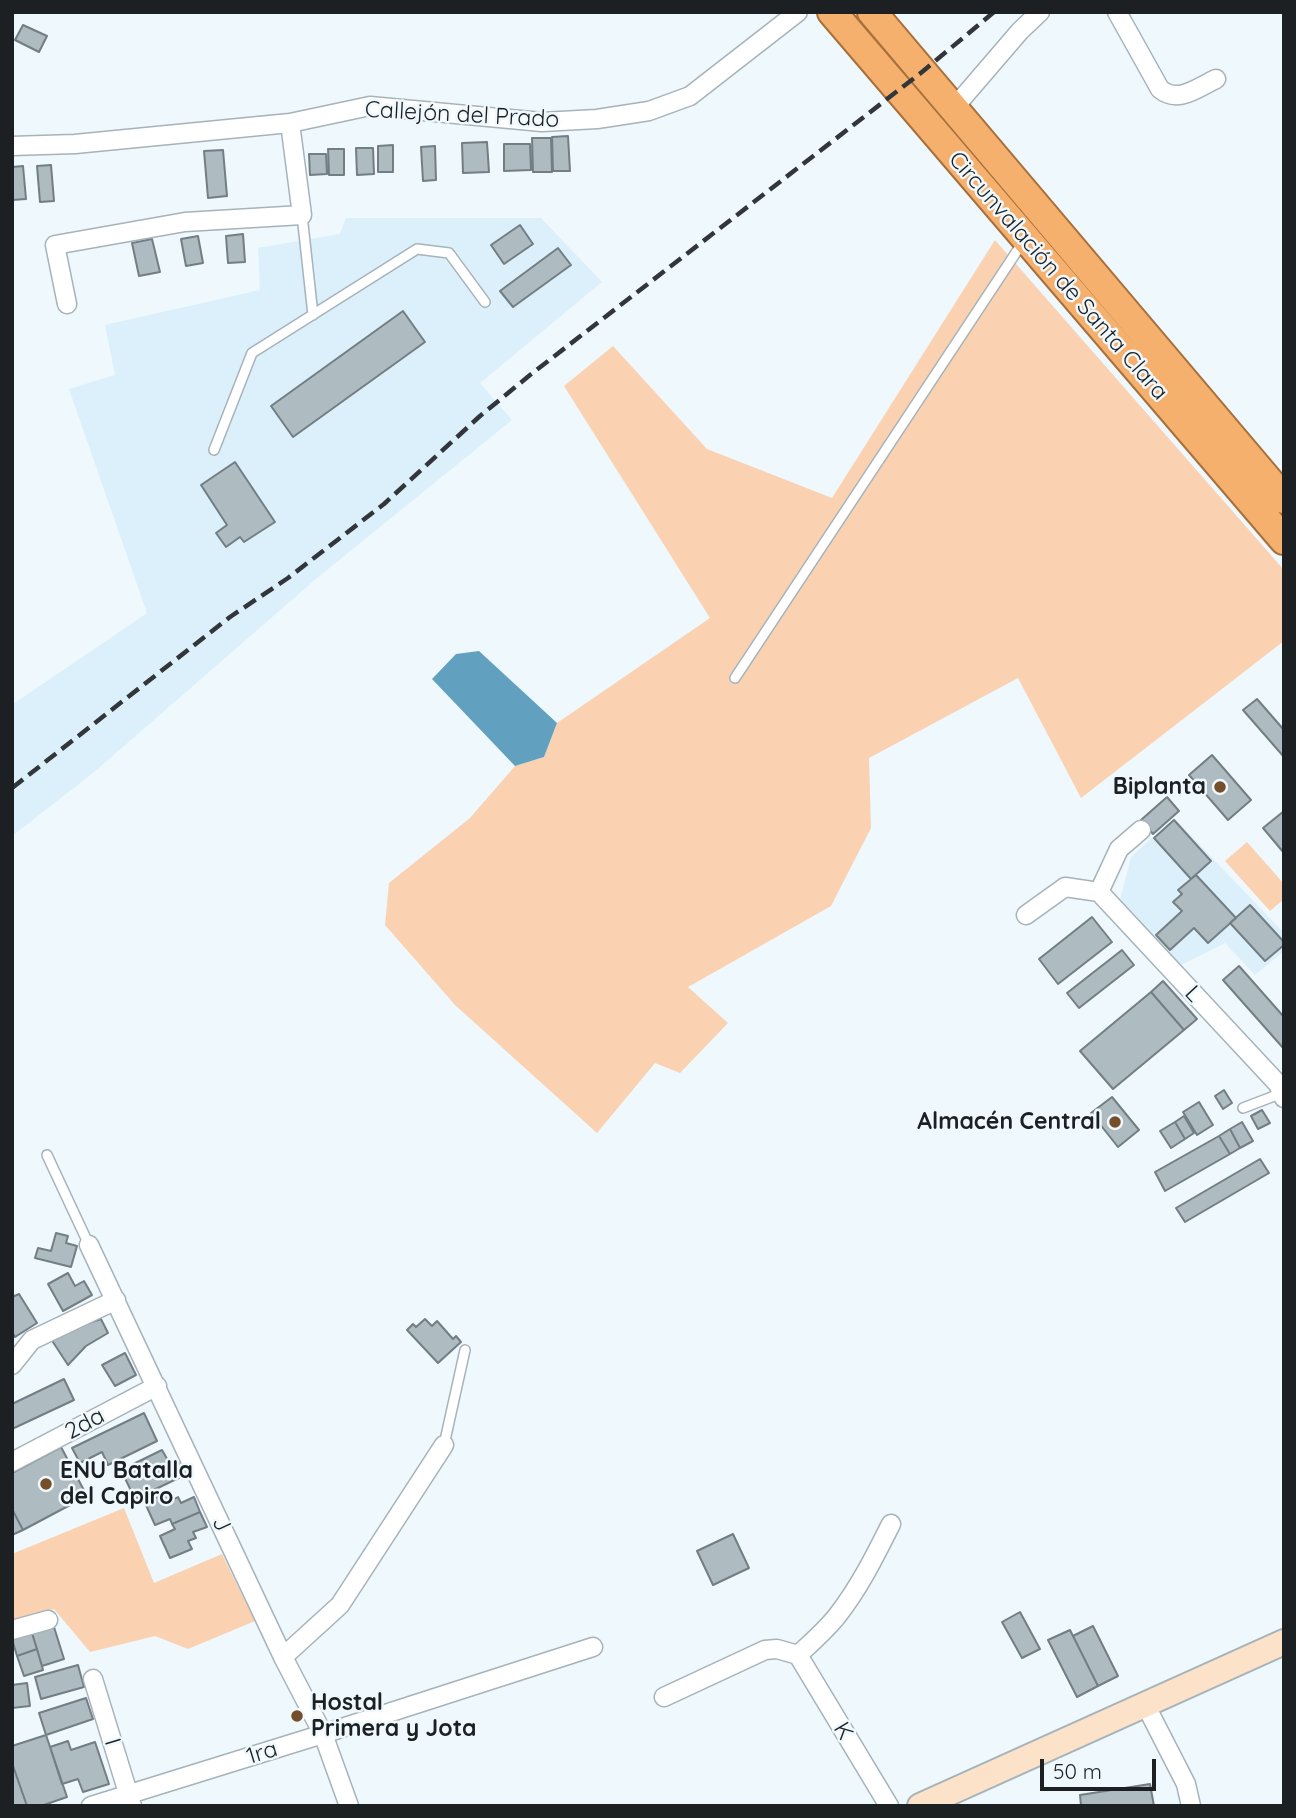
<!DOCTYPE html>
<html>
<head>
<meta charset="utf-8">
<style>
  body { margin:0 }
  #map { position:relative; width:1296px; height:1818px; overflow:hidden; background:#eef8fd; font-family:Quicksand,sans-serif }
  canvas { display:block }
  .frame { position:absolute; inset:0; border:14px solid #1c2023; pointer-events:none }
  .scale { position:absolute; left:1040px; top:1759px; width:116px; height:32px; box-sizing:border-box; border:4px solid #1c2023; border-top:0; padding-left:9px; font-size:21px; line-height:24px; white-space:nowrap; color:#1c2023; -webkit-text-stroke:5px #eef8fd; paint-order:stroke }
</style>
</head>
<body>
<div id="map">
<canvas width="1296" height="1818"></canvas>
<div class="frame"></div>
<div class="scale">50 m</div>
</div>
<script>
const g = document.querySelector('canvas').getContext('2d');
g.lineJoin = 'round';
function fillPath(path, color) { g.fillStyle = color; g.fill(path, 'evenodd'); }
function strokePath(path, color, width, dash) { g.strokeStyle = color; g.lineWidth = width; g.lineCap = dash ? 'butt' : 'round'; g.setLineDash(dash || []); g.stroke(path); }
function drawText(font, color, halo, rows, align = 'center') {
  g.font = font + ' Quicksand,sans-serif'; g.lineWidth = 5; g.setLineDash([]); g.textBaseline = 'middle'; g.strokeStyle = halo; g.fillStyle = color; for (const [text, x, y, turn = 0] of rows) {
    g.save(); g.translate(x, y); g.rotate((+turn || 0) * Math.PI / 180); g.textAlign = isNaN(turn) ? turn : align; if (halo) g.strokeText(text, 0, 0); g.fillText(text, 0, 0); g.restore();
  }
}
const built = new Path2D(`
  M346,218h195l61,64 -122,101 32,37 -195,158 -224,195 -81,63v-131l135,-92 -78,-224 46,-14 -10,-50 155,-35 -2,-42 82,-14z
  M1174,818l110,115v18l-29,24 -30,-32 -48,24 -57,-67 11,-43z`);
const green = new Path2D(`
  M995,240l289,330v71l-203,157 -63,-120 -149,80 2,70 -40,78 -143,81 40,36 -48,50 -25,-10 -58,70 -142,-128 -70,-80 4,-42 81,-65 45,-52 29,-9 13,-34 153,-105 -146,-232 49,-40 94,103 125,49z
  M1247,842l37,42v15l-14,12 -45,-50z
  M124,1508l30,75 68,-29 33,67 -67,28 -33,-13 -65,16 -36,-43 -42,13v-68z`);
const water = new Path2D(`
  M479,651l78,72 -13,34 -29,9 -83,-87 24,-25z`);
const building = new Path2D(`
  M23,25l24,11 -8,16 -24,-12z
  M568,136l2,35h-17l-1,-34z
  M532,138h19l1,34h-19z
  M487,142l2,30 -26,1 -1,-30z
  M504,144h26l1,26 -27,1z
  M393,145v27h-15v-26z
  M435,146l1,34 -13,1 -2,-34z
  M356,148h17l1,26 -17,1z
  M328,149h16v26h-15z
  M223,150l4,46 -19,2 -4,-47z
  M309,154h17l1,20 -17,1z
  M51,165l3,36 -14,1 -3,-36z
  M23,166l3,33 -14,1v-33z
  M520,225l13,19 -29,20 -13,-19z
  M243,234l2,28 -17,1 -2,-27z
  M198,236l5,27 -17,3 -5,-27z
  M152,239l8,33 -21,4 -7,-33z
  M558,248l13,17 -58,42 -13,-16z
  M403,311l22,31 -132,95 -22,-31z
  M235,462l40,60 -31,20 -4,-5 -14,10 -10,-14 11,-8 -26,-40z
  M1257,699l27,31v27l-41,-47z
  M1212,755l39,45 -23,20 -39,-45z
  M1167,797l12,14 -26,23 -12,-14z
  M1284,811v42l-21,-25z
  M1174,820l37,41 -20,18 -37,-41z
  M1196,875l40,43 -28,25 -14,-15 -24,22 -14,-15 26,-24 -9,-9 9,-8 -4,-4z
  M1250,905l34,37v3l-19,16 -35,-38z
  M1092,917l20,25 -54,42 -19,-25z
  M1122,950l12,15 -55,43 -12,-15z
  M1239,966l45,51v32l-61,-69z
  M1163,981l34,38 -13,11 -33,-38z
  M1151,992l33,38 -71,59 -33,-38z
  M1224,1090l8,13 -9,6 -8,-13z
  M1112,1097l27,33 -21,17 -27,-34z
  M1199,1102l14,23 -16,10 -14,-23z
  M1262,1110l8,13 -12,6 -7,-13z
  M1184,1116l10,17 -9,6 -10,-17z
  M1175,1122l10,17 -14,9 -11,-17z
  M1242,1122l11,19 -13,7 -10,-19z
  M1230,1129l10,19 -10,6 -11,-18z
  M1219,1136l11,18 -65,37 -10,-19z
  M1260,1159l9,14 -84,49 -9,-14z
  M56,1233l12,3 -2,7 11,3 -6,21 -36,-9 3,-10 13,3z
  M68,1273l7,13 9,-5 8,14 -29,16 -15,-27z
  M19,1294l18,29 -22,14 -3,-5v-35z
  M101,1319l7,14 -22,13 -18,19 -19,-29z
  M425,1319l7,7 5,-5 16,18 3,-3 5,6 -23,21 -31,-33 6,-6 3,3z
  M125,1353l11,22 -21,11 -13,-21z
  M64,1379l10,21 -62,29v-25z
  M144,1413l13,28 -49,24 -6,-13 -22,11 -8,-15z
  M61,1447l26,49 -64,34 -11,-21v-36z
  M162,1450l8,14 10,-5 7,15 -52,25 -14,-29z
  M167,1493l4,8 7,-4 3,6 13,-6 6,15 -28,12 -2,-5 -15,6 -10,-22z
  M12,1509l11,21 -11,5z
  M200,1512l7,15 -14,5 3,6 -8,3 4,8 -22,9 -10,-22 15,-7 -3,-5z
  M733,1534l16,34 -36,17 -16,-34z
  M1020,1612l20,37 -18,9 -20,-36z
  M1093,1626l25,50 -20,10 -25,-50z
  M54,1627l10,32 -22,7 -10,-33z
  M1070,1630l28,56 -21,11 -29,-57z
  M32,1633l5,16 -20,7 -5,-17z
  M37,1649l6,21 -19,6 -7,-20z
  M78,1665l6,22 -43,12 -6,-22z
  M27,1683l3,23 -18,2v-23z
  M86,1698l7,21 -47,16 -7,-22z
  M46,1735l21,62 -26,9h-14l-15,-43v-17z
  M68,1741l3,9 24,-8 14,42 -26,8 -5,-13 -16,5 -12,-37z
  M12,1763l15,43h-15z
  M1150,1784l4,22h-73l-1,-11z`);
const service = new Path2D(`
  M302,215l11,100
  M214,450l38,-97 165,-104 32,4 36,49
  M735,678l288,-436
  M1243,1108l39,-15
  M47,1155l42,90
  M444,1445l21,-95`);
const minor = new Path2D(`
  M1117,12l43,77c18,15 37,-1 56,-10
  M953,109l67,-78 20,-19
  M12,146l63,-2 215,-21 80,-17 172,16 55,-3 52,-8 41,-15 108,-84
  M67,304l-12,-59 130,-23 117,-7 -12,-92
  M1099,892l179,192 6,14
  M1026,915l39,-28 34,5 20,-43 22,-19
  M89,1245l194,412 40,77 26,72
  M12,1365l20,-25 84,-40
  M12,1462l145,-76
  M12,1630l36,-10
  M798,1655l91,151
  M283,1657l57,-52 104,-160
  M93,1679l39,127
  M664,1697l101,-47 12,-1 21,6c13,-12 28,-25 39,-39 22,-28 38,-60 54,-92
  M1145,1704l41,80 5,22
  M91,1806l232,-72 270,-87`);
const secondary = new Path2D(`
  M920,1806l364,-164`);
const trunk = new Path2D(`
  M832,12l452,528
  M872,12l412,487`);
const rail = new Path2D(`
  M12,788l218,-171 58,-39 96,-74 96,-88 50,-41 392,-303 72,-60`);
const markers = [
  [1220,787,7,"#754e2c"],
  [1115,1122,7,"#754e2c"],
  [46,1484,7,"#754e2c"],
  [297,1716,7,"#754e2c"]
];
const streetNames = [
  ["Callejón del Prado",462,115,3],
  ["Circunvalación de Santa Clara",1058,276,49],
  ["L",1193,994,47],
  ["2da",85,1424,-28],
  ["J",221,1524,65],
  ["K",843,1731,59],
  ["I",112,1742,73],
  ["1ra",262,1753,-17]
];
const poiNames = [
  ["Biplanta",1206,787],
  ["Almacén Central",1101,1122],
  ["ENU Batalla",60,1471,"left"],
  ["del Capiro",60,1497,"left"],
  ["Hostal",311,1703,"left"],
  ["Primera y Jota",311,1729,"left"]
];
fillPath(built, '#dbf0fb');
fillPath(green, '#fad2b1');
fillPath(water, '#61a1bf');
fillPath(building, '#aebbc1');
strokePath(building, '#727e84', 2);
strokePath(service, '#a6b3b9', 12);
strokePath(minor, '#a6b3b9', 21);
strokePath(secondary, '#a6b3b9', 28);
strokePath(trunk, '#a8713c', 32);
strokePath(service, '#fff', 9);
strokePath(minor, '#fff', 18);
strokePath(secondary, '#fbe2c9', 24);
strokePath(trunk, '#f6b06e', 28);
strokePath(rail, '#32363a', 4.5, [14, 7]);
for (const [x, y, r, color] of markers) { const dot = new Path2D(); dot.arc(x, y, r, 0, 2 * Math.PI); g.fillStyle = color; g.fill(dot); strokePath(dot, '#eef8fd', 2.5); }
drawText('23px', '#1c2023', '#eef8fd', streetNames);
drawText('bold 23px', '#1c2023', '#eef8fd', poiNames, 'right');
</script>
</body>
</html>
